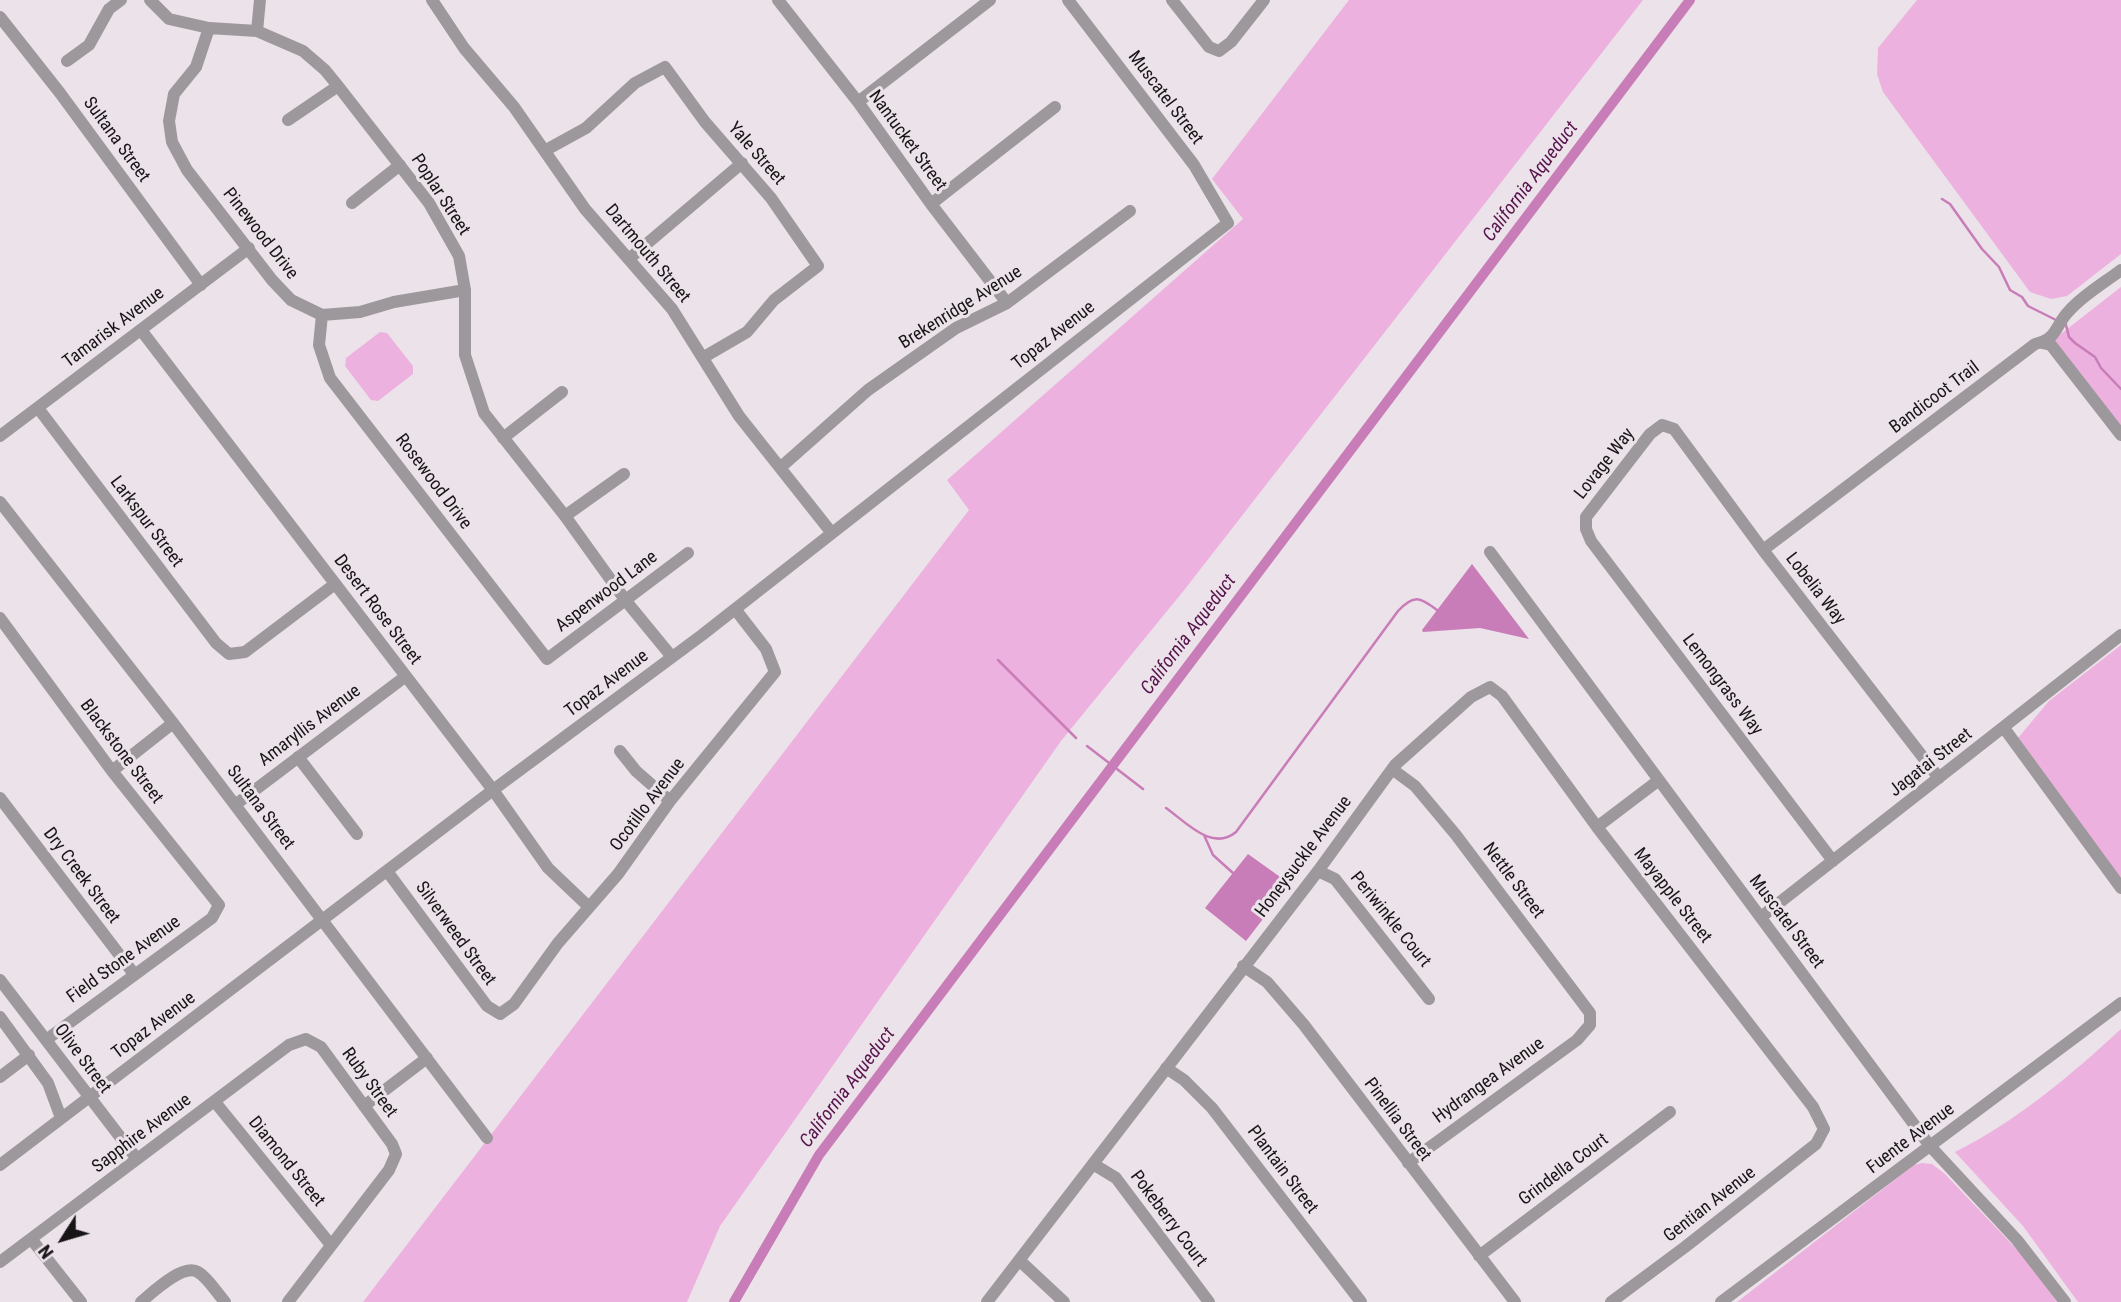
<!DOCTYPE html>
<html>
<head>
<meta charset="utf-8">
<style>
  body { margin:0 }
  #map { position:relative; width:2121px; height:1302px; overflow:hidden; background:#ece2e9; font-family:"Roboto Condensed",sans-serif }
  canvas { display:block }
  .north { position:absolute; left:28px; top:1204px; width:70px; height:70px; -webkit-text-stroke:5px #ece2e9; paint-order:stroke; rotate:233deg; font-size:19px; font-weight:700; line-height:28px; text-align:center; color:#181517 }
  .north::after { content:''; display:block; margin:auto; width:24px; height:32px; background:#181517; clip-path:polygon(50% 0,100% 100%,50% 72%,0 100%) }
</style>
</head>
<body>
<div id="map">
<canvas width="2121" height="1302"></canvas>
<div class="north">N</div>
</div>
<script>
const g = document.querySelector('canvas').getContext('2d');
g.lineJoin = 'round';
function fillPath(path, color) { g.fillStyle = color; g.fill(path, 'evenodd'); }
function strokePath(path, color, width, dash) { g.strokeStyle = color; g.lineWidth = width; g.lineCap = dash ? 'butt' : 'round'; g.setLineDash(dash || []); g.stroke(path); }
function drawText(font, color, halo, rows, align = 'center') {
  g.font = font + ' "Roboto Condensed",sans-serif'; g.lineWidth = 6; g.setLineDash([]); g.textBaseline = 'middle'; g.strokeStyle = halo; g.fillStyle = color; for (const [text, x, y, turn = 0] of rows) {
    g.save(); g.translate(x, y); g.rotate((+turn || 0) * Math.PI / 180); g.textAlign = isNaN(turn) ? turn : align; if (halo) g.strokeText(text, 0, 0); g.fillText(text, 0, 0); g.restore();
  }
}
const green = new Path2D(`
  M1349,0h294l-458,589 -124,152 -341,485 -33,76h-324l606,-792 -22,-30 296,-261 -31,-40z
  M1917,0h204v254l-54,42 -16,3 -21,-7 -147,-200 -6,-18 1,-26z
  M2121,287v139l-68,-86z
  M380,332l7,1 26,33v8l-35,27 -7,-1 -26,-34 1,-8z
  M2121,645v236l-103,-143 31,-37z
  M2121,1029v273h-43l-55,-76 -68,-74c62,-31 115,-76 166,-123z
  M1922,1163l10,1 13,10 79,83 33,45h-320l177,-137z`);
const water = new Path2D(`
  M1472,564l57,75 -49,-11 -57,4 -1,-2z
  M1248,854l42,30 -44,57 -41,-33z`);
const stream = new Path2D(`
  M1942,199l8,5 32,45 17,18 11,23 12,7 6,9 28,14
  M2065,321l4,16 6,6 20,14 6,11 20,21
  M998,660l78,78
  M1087,746l56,43
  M1166,808c20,14 46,44 70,24l162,-221c16,-17 22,-14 39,-1
  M1204,835l9,20 20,18`);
const canal = new Path2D(`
  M734,1302l85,-147 871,-1155`);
const minor = new Path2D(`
  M150,0l19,19 40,9 48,3 46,20 22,19 13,16 91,117 30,53 6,34v65l19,58 81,103 61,85 46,56
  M432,0l32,48 50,59 71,102 87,100 67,107 92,116
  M778,0l80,102 73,102 76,99
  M1172,0l37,47 10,4 12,-9 33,-42
  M0,17l60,76 141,192
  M209,28l-13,39 -22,27 -5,27 3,21 15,28 85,110 19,20 31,15 38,-3 34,-10 71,-12
  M257,31l3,-31
  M67,61l22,-16 20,-36 12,-9
  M858,102l132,-102
  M288,120l50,-34
  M546,150l40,-22 49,-45 30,-16 40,55 66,76 47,68 -44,34 -27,32 -43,25
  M352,203l48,-38
  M931,204l124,-97
  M630,258l112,-95
  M322,315l-3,30 11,33 217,281 141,-106
  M141,330l352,460 55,78 41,39
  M2042,343l9,2 70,90
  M38,408l178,235 13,11 16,-2 90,-68
  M0,436l249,-188
  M503,438l59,-46
  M781,467l87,-77 88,-62 51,-25 123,-92
  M0,502l173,221 314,415
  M565,516l59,-42
  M1763,550l272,-206c23,-5 20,-19 34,-33 14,-16 35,-28 52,-41
  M1490,552l440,594 87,94 48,62
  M0,618l112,153 107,134 -7,13 -166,122
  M2004,728l117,160
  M620,751l16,20 34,30
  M298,757l59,77
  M1392,769l23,17 41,49 134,178v12l-13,15 -169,123
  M112,771l61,-48
  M0,798l134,176
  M235,805l171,-129
  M1597,827l62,-47
  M1833,861l-242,-320 -5,-12v-12l64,-83 12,-9 12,4 89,121 176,228
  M387,871l100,135 13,8 14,-10 44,-61 60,-69 52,-73 105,-129 -9,-23 -31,-40
  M1318,871l17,8 94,120
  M1761,917l360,-282
  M1243,966l24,16 37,43 211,277
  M0,980l137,179
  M0,1017l48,66 13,35
  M1166,1068l18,12 28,28 149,194
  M0,1077l29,-22
  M215,1102l116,143
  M364,1106l63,-48
  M1093,1164l23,14 93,124
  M0,1165l493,-375 209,-155 526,-412 -34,-58 -126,-165
  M32,1240l49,62
  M1479,1256l191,-144
  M1019,1260l45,42
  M0,1262l289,-217 17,-6 15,8 71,97 4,10 -7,16 -101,132
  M141,1302c12,-10 42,-39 57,-30 10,6 19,21 27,30
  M987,1302l331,-431 77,-106 76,-68 19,-10 12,9 95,131 216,280 11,22 -8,15 -131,103 -74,55
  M1721,1302l400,-299`);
const streetNames = [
  ["Muscatel Street",1165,98,53],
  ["Sultana Street",116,140,54],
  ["Nantucket Street",907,141,54],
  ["Yale Street",756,154,49],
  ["Poplar Street",440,195,57],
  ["Pinewood Drive",260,234,52],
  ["Dartmouth Street",647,254,50],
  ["Brekenridge Avenue",961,308,-32],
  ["Tamarisk Avenue",114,328,-37],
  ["Topaz Avenue",1054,336,-38],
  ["Bandicoot Trail",1935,398,-37],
  ["Lovage Way",1605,464,-52],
  ["Rosewood Drive",433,482,53],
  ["Larkspur Street",146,522,53],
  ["Lobelia Way",1815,589,52],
  ["Aspenwood Lane",607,592,-37],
  ["Desert Rose Street",377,610,53],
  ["Topaz Avenue",607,684,-37],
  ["Lemongrass Way",1722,685,53],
  ["Amaryllis Avenue",310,726,-37],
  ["Blackstone Street",121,752,53],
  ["Jagatai Street",1931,763,-38],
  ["Ocotillo Avenue",648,805,-53],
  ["Sultana Street",260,808,53],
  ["Honeysuckle Avenue",1304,857,-53],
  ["Dry Creek Street",81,876,53],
  ["Nettle Street",1513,881,53],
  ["Mayapple Street",1672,896,52],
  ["Periwinkle Court",1390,920,51],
  ["Muscatel Street",1786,922,53],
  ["Silverweed Street",455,934,54],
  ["Field Stone Avenue",124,960,-36],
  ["Topaz Avenue",154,1026,-37],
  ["Olive Street",82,1059,53],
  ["Hydrangea Avenue",1489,1081,-36],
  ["Ruby Street",369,1083,54],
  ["Pinellia Street",1397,1120,53],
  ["Sapphire Avenue",142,1134,-37],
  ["Fuente Avenue",1911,1139,-37],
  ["Diamond Street",286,1162,51],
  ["Plantain Street",1282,1170,53],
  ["Grindella Court",1564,1170,-37],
  ["Gentian Avenue",1710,1205,-38],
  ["Pokeberry Court",1168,1219,53]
];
const waterNames = [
  ["California Aqueduct",1531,182,-53],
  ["California Aqueduct",1189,635,-53],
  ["California Aqueduct",848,1088,-53]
];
fillPath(green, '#edb1df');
fillPath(water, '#c87db8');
strokePath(stream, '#c87db8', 2.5);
strokePath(canal, '#c87db8', 10);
strokePath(minor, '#9c989b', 12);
drawText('18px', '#181517', '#ece2e9', streetNames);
drawText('italic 19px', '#57144d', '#ece2e9', waterNames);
</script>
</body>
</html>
